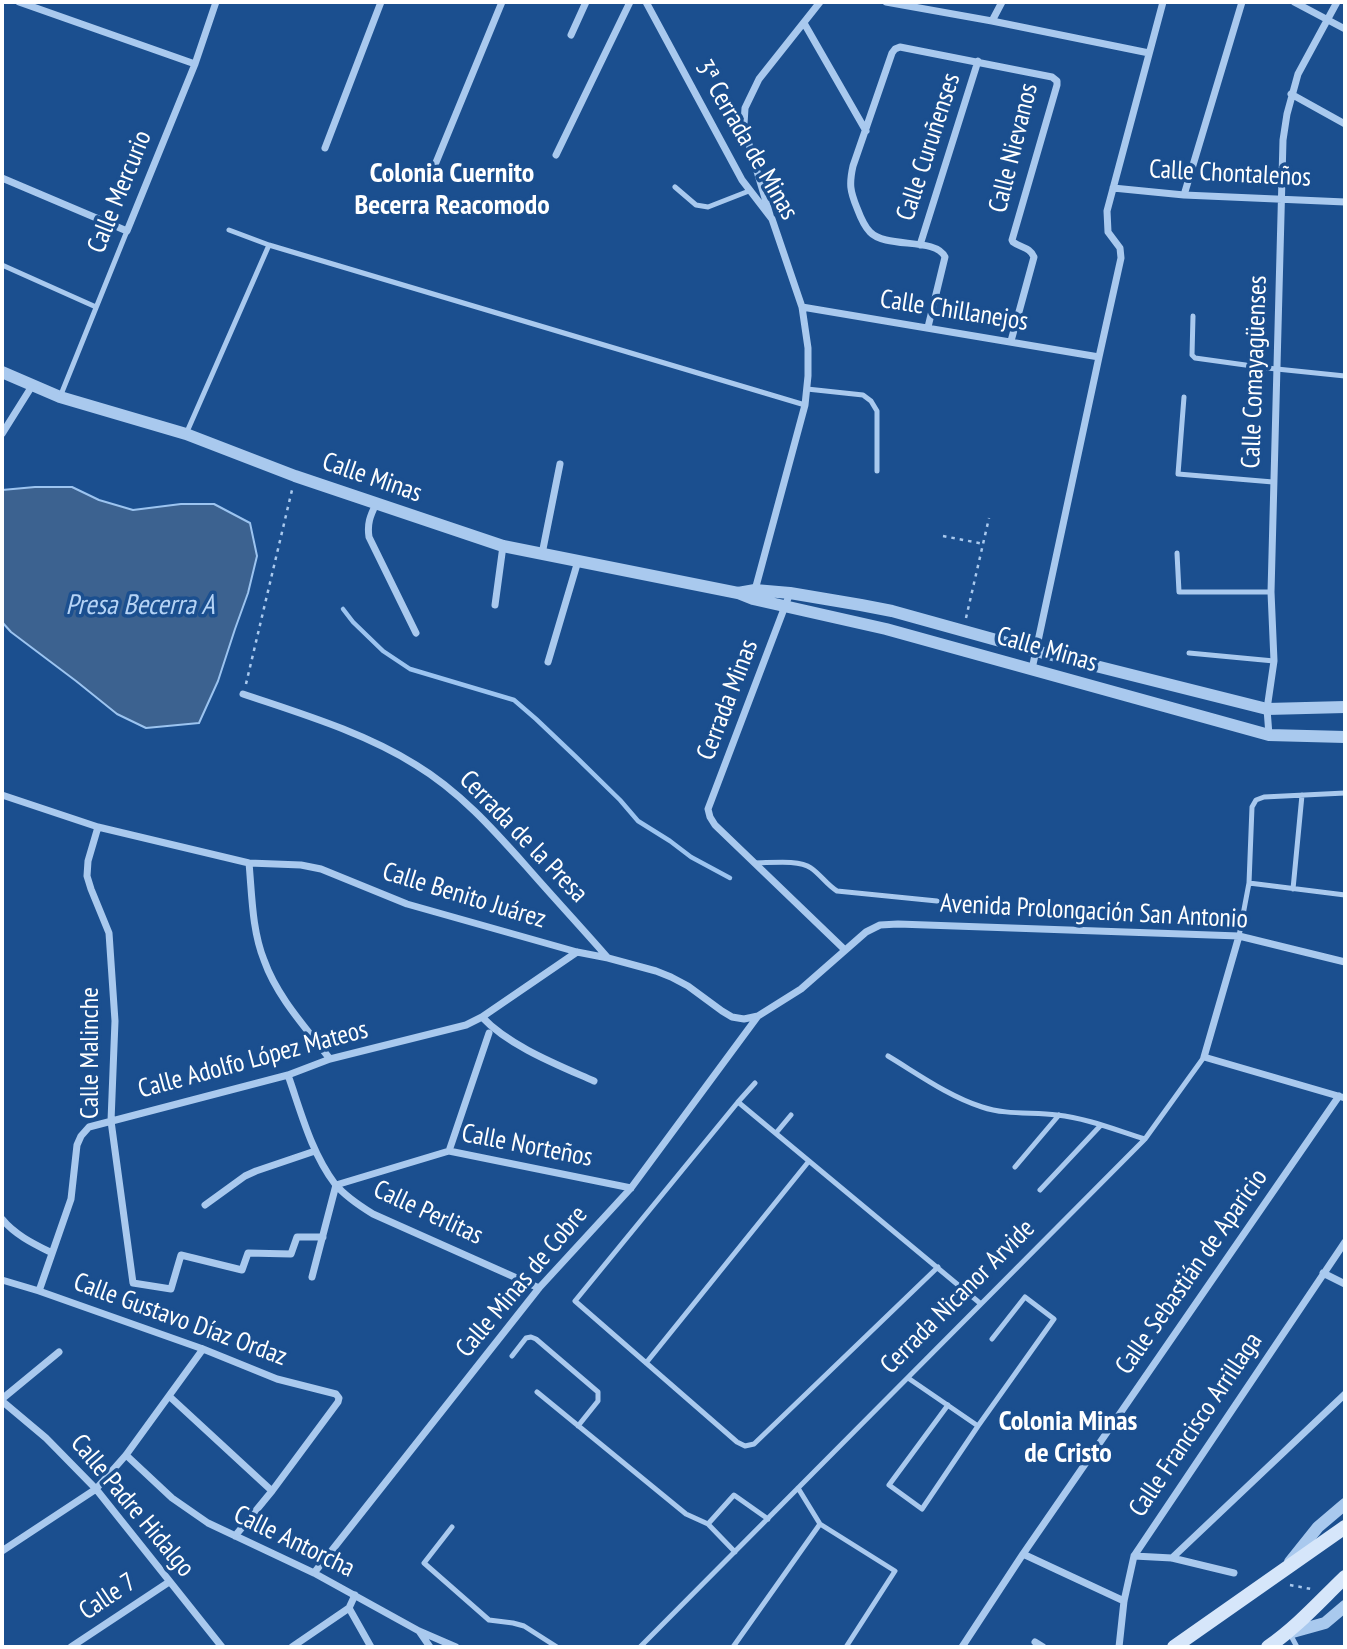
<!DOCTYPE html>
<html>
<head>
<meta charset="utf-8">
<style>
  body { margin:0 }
  #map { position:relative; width:1347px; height:1649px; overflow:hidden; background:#1b4f8f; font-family:"PT Sans Narrow",sans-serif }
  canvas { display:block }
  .frame { position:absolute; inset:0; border:4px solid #fff; pointer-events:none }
</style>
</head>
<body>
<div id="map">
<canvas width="1347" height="1649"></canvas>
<div class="frame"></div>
</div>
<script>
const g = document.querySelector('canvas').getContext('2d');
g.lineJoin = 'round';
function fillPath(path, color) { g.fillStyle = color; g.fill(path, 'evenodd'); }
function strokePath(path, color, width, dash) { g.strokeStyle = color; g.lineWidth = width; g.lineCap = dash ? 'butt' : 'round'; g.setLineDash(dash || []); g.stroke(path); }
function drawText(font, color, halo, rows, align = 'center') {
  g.font = font + ' "PT Sans Narrow",sans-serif'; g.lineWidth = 7; g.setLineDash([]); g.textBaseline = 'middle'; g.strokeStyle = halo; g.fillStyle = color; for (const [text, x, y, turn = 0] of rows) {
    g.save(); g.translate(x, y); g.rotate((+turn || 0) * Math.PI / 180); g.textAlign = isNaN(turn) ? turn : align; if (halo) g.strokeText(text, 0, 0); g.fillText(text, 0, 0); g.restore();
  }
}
const water = new Path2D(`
  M35,487h37l27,13 34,10 48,-6h33l36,19 7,33 -9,37 -13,36 -17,52 -19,42 -53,5 -29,-14 -41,-33 -65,-49 -9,-10v-132z`);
const stream = new Path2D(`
  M343,609l10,13 30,29 27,18 104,31 22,19 40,38 44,43 18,21 32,20 21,16 39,21`);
const path = new Path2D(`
  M943,536l41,8
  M966,618l23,-100
  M246,684l46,-194
  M1290,1585l21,4`);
const service = new Path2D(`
  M675,187l21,18 12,2 41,-16
  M229,230l40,15 536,160
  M2,265l94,42
  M1193,316l-1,39 3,3 72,10 78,8
  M807,389l56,6 8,6 6,10v60
  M60,397l67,-166
  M1184,397l-6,77 95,8
  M186,434l83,-189
  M1177,553l2,39h92
  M1189,653l85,8
  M754,863c16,0 45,-4 57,5 10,7 16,17 26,23l100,10
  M1249,883l96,12
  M1293,889l9,-94
  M1239,936l10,-53 3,-76 4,-7 8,-3 81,-4
  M888,1056c30,18 60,40 94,51 24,8 50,5 75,8 29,3 59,15 88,24
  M738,1102l17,-19
  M776,1133l15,-18
  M1015,1167l44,-52
  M1040,1190l61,-65
  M938,1267l-184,177 -9,2 -8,-4 -162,-141 163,-199 243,202
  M512,1356l14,-18 5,-1 5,2 62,53v9l-20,25
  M646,1363l163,-202
  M908,1378l70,48
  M537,1392l149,122 22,10
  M948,1405l-59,80 33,24 56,-83 76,-107 -29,-22 -33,42
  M820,1524l75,47 -49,76
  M452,1527l-28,36 65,57 24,3 11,3 33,21
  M735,1552l-27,-28 26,-29 34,24
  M1290,1634l7,13
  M640,1647l505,-508 59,-82
  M733,1647l87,-123 -22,-36`);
const minor = new Path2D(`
  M19,2l176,62
  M646,2l96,178 30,39 30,88 6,41v28l-3,29 -50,185
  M886,2l106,19 157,32
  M1294,2l51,27
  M992,21l10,-19
  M804,23l62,108
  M571,35l15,-33
  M1291,94l54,30
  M325,148l56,-146
  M556,155l74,-153
  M430,177l72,-175
  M2,178l125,53 68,-167 21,-62
  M1113,188l71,7 161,7
  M1184,195l58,-193
  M770,215l-22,-74 -4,-17 1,-16 14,-29 61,-77
  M920,245l58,-184
  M802,307l297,50
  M928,327l17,-70c-9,-20 -59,-8 -75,-25 -6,-6 -10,-16 -13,-24 -7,-17 -8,-24 -4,-42l39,-113 3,-4 5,-2 152,30 5,4v4l-45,155 1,2c8,6 17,5 21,15l-23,84
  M2,434l30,-48
  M376,504c-6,12 -9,20 -7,33l47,96
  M542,554l18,-90
  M790,593l-82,216 2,8 5,8 130,125
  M495,605l8,-59
  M548,662l30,-101
  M1032,669l67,-312 22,-99 -1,-10 -12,-16 -1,-21 56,-209
  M243,694c59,20 120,38 173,71 43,26 77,64 110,101 27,31 55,61 82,92
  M1269,735l-2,-26 7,-48 -3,-69 12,-452 4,-26 11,-40 39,-72
  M2,795l96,32 151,36 52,2 20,4 86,35 170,48 31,6 48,13 15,6 17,9 34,25 10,6 12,2 14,-3 43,-27 65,-57 14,-7 18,-1 341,12 106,26
  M98,827l-10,34 -1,15 4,13 18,44 6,88 -4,100 22,162 38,6 10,-34 61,15 6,-17 43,1 6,-17h26
  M249,863c3,32 3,67 15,97 13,37 42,68 66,99
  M1239,936l-35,121 141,41
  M482,1017c27,29 76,48 112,64
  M288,1075c13,37 23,77 47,109 10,12 25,22 38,30l166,74
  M449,1151l40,-118
  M205,1205l40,-29 11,-5 59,-20
  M2,1219c13,16 32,25 50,34
  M1323,1273l22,11
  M312,1277l24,-92 113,-34 182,37
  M2,1280l37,11 164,58 74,30 59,15 3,4 -1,4 -66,89 -37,45
  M39,1291l32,-92 6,-54 4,-9 8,-9 199,-52 42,-16 136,-34 16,-8 95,-65
  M169,1396l103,95
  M2,1399l57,-47
  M2,1401l44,37 50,51 126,158
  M126,1455l46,43 36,25 106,50 105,58 37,16
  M2,1551l94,-62 30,-34 77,-106
  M1023,1554l101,47
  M1134,1556l38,2 62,15
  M1172,1558l173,-164
  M314,1573l225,-285 92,-100 127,-172
  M349,1608l22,39
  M419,1631l11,16
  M1035,1642l8,5
  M71,1647l98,-65
  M292,1647l57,-39 6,-13
  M962,1647l61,-93 316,-458
  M1119,1647l5,-46 10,-45 211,-314`);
const tertiary = new Path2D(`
  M2,372l58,25 126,37 109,42 208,70 235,47 15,6 133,30 383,106 76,2
  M738,593l17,-3 35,3 71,12 31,6 144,40 231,58 78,-2
  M1290,1562l28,-35 27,-23
  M1289,1633l36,-10 20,-17`);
const secondary = new Path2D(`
  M1174,1647l171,-120
  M1268,1647c29,-20 52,-46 77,-70`);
const streetNames = [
  ["3ª Cerrada de Minas",746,140,60],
  ["Calle Curuñenses",929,147,-72],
  ["Calle Nievanos",1014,148,-76],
  ["Calle Chontaleños",1230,174,3],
  ["Calle Mercurio",120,192,-68],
  ["Calle Chillanejos",954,311,9],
  ["Calle Comayagüenses",1255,372,-88],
  ["Calle Minas",372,478,19],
  ["Calle Minas",1047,650,16],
  ["Cerrada Minas",728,700,-69],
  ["Cerrada de la Presa",523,837,46],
  ["Calle Benito Juárez",464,896,17],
  ["Avenida Prolongación San Antonio",1094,912,3],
  ["Calle Malinche",91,1053,-90],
  ["Calle Adolfo López Mateos",253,1060,-15],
  ["Calle Norteños",527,1146,11],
  ["Calle Perlitas",428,1213,25],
  ["Calle Sebastián de Aparicio",1192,1272,-55],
  ["Calle Minas de Cobre",522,1282,-50],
  ["Cerrada Nicanor Arvide",958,1297,-45],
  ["Calle Gustavo Díaz Ordaz",180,1320,20],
  ["Calle Francisco Arrillaga",1196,1425,-56],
  ["Calle Padre Hidalgo",132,1506,50],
  ["Calle Antorcha",294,1542,26],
  ["Calle 7",108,1597,-34]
];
const neighbourhoodNames = [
  ["Colonia Cuernito",452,174],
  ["Becerra Reacomodo",452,206],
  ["Colonia Minas",1068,1422],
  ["de Cristo",1068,1454]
];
const waterNames = [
  ["Presa Becerra A",140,606]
];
fillPath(water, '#3c6290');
strokePath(water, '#9cc4f0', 2);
strokePath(stream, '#9cc4f0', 4.5);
strokePath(path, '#a9c9ee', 2.5, [3.5, 5]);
strokePath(service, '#a9c9ee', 5);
strokePath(minor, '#a9c9ee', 7);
strokePath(tertiary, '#a9c9ee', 12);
strokePath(secondary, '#d6e6fa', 14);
drawText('26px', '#fff', '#1b4f8f', streetNames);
drawText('bold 28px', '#fff', '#1b4f8f', neighbourhoodNames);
drawText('italic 28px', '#b5d3f5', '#1b4f8f', waterNames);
</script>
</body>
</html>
